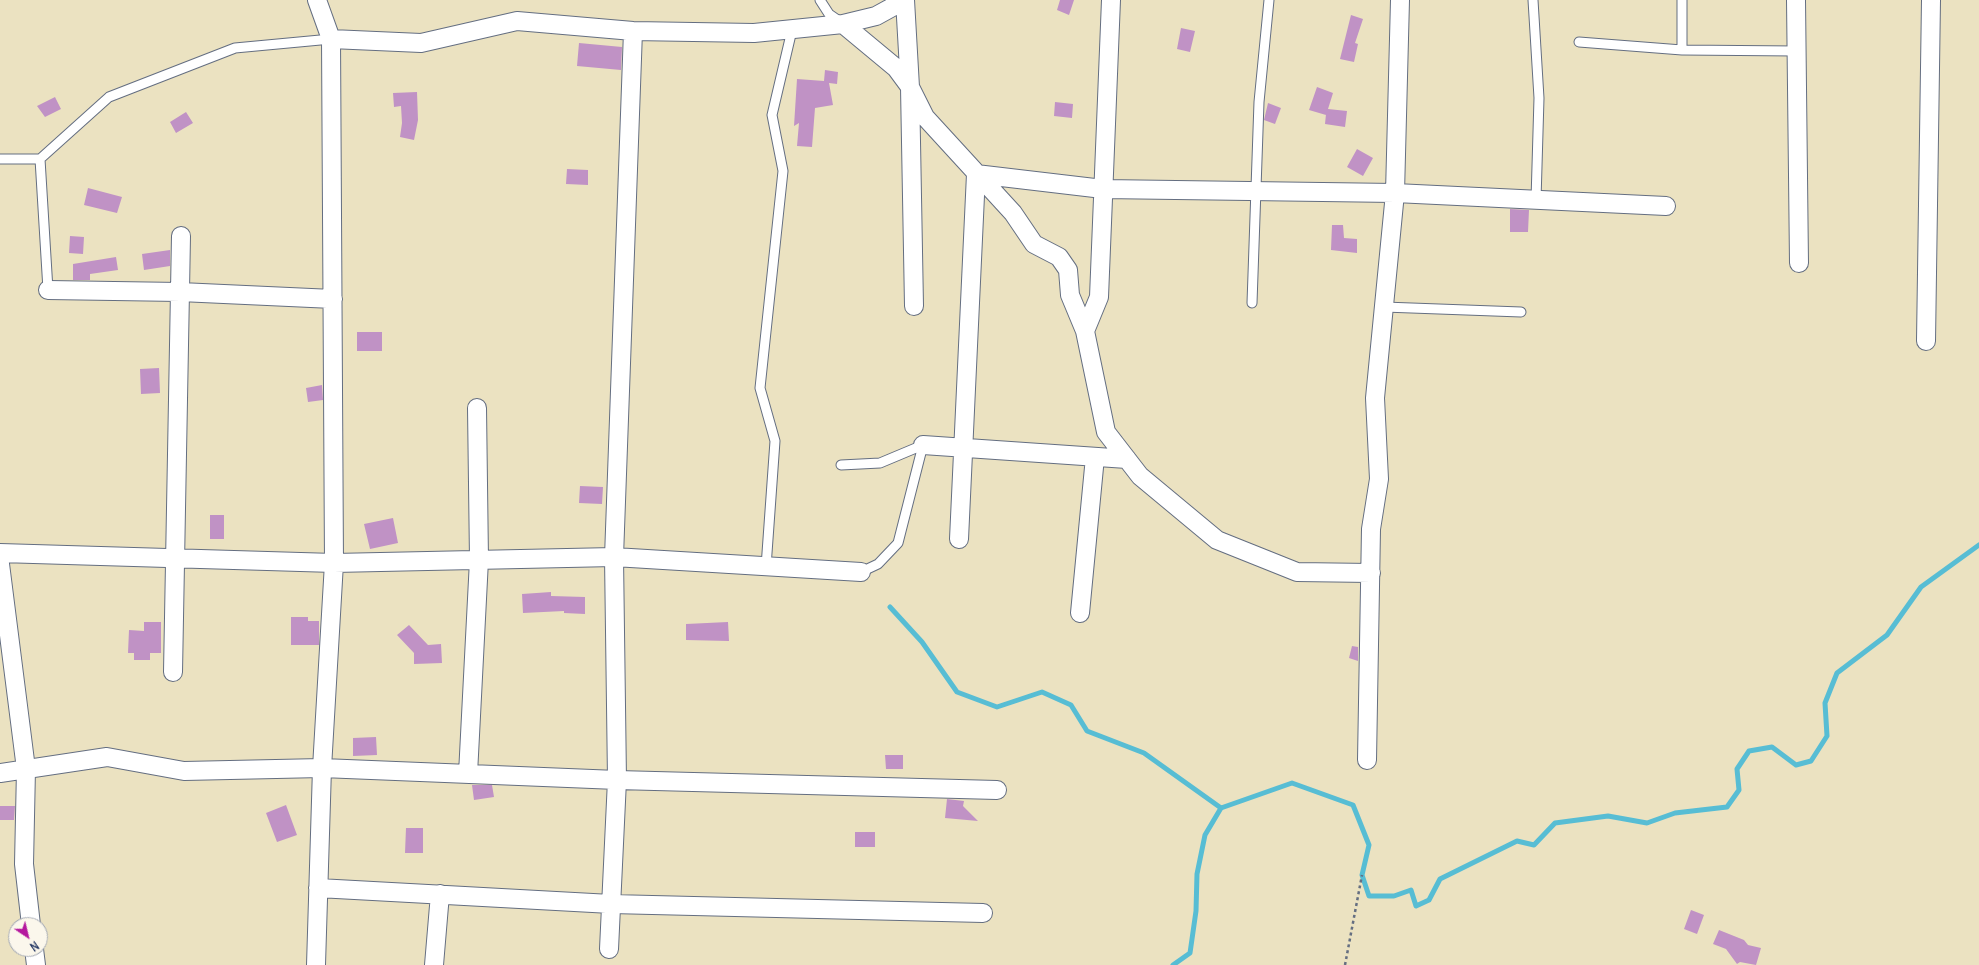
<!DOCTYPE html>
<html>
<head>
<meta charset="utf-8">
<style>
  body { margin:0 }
  #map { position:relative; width:1979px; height:965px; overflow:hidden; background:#ebe2c1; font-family:Delius,sans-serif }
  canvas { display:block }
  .north { position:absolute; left:8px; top:917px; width:40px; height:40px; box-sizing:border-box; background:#fbf7ec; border:1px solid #a1a7b3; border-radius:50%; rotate:145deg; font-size:11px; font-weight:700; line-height:16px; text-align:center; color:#1b2f5e }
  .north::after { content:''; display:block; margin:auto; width:14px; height:18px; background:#b5179e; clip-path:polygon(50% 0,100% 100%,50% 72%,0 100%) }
</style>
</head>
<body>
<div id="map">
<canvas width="1979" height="965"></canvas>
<div class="north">N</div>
</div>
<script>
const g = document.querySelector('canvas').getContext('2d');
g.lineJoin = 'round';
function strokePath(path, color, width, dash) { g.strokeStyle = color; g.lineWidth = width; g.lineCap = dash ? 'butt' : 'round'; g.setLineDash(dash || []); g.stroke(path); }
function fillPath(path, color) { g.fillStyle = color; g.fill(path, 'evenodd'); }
const stream = new Path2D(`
  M890,607l32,35 35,50 40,15 45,-15 29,13 16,26 57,22 77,55
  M1173,965l17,-12 6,-42 1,-37 8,-39 16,-27 71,-25 61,22 16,40 -7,30 7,21h25l17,-6 5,16 13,-6 11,-21 77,-38 17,4 21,-22 53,-7 39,7 28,-10 52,-6 12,-17 -2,-21 12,-18 23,-4 24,18 15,-4 16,-25 -2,-33 12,-30 50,-38 34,-48 58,-42`);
const building = new Path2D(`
  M1060,0h14l-5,15 -12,-5z
  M1351,15l12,4 -8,24 3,1 -4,18 -14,-3z
  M1181,28l14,3 -5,21 -13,-3z
  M579,43l43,4 -1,23 -44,-4z
  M825,70l13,2 -1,12 -8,-1 4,22 -18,3 -3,39 -15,-1 2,-23 -5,3 3,-47 27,2z
  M1317,87l16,6 -5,16 19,2 -2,16 -20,-3 1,-10v1l-17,-5z
  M417,92l1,28 -4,20 -14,-3 2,-14 -1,-17 -7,1 -1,-14z
  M55,97l6,12 -16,8 -8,-11z
  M1055,102l18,2 -1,14 -18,-2z
  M1268,103l13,5 -6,16 -11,-4z
  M186,112l7,11 -17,10 -6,-11z
  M1357,149l16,9 -10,18 -16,-9z
  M567,169l21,1v15l-22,-1z
  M88,188l34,9 -5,16 -33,-8z
  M1510,209l19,1 -1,22h-18z
  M1332,225h11l1,13 13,1v14l-26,-3z
  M70,236l14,1 -1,17 -14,-1z
  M170,250v16l-26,4 -2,-16z
  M116,257l2,13 -28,4v6h-17v-16z
  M357,332h25v19h-25z
  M159,368l1,25 -19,1 -1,-25z
  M322,385l1,15 -15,2 -2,-14z
  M580,486l23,1 -1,17 -23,-1z
  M210,515h14v24h-14z
  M393,518l5,25 -28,6 -6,-25z
  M551,592v4l34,1v17l-21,-1v-2l-41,2 -1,-19z
  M291,617h17v4h11v24h-28z
  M144,622h17v31h-11v7h-16v-7h-6l1,-23 15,1z
  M728,622l1,19 -43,-1v-16z
  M409,625l19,20 13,-1 1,19 -28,1v-11l-17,-18z
  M1352,646l6,1v14l-9,-3z
  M376,737l1,18 -24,1v-18z
  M885,755h18v14h-17z
  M472,785h20l2,12 -20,3z
  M947,799l17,2 -1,5 15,15 -33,-3z
  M286,805l11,30 -20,7 -11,-29z
  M0,806h15l-1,14h-14z
  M406,828h17v25h-18z
  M855,832h20v15h-20z
  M1691,910l13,5 -7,19 -13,-5z
  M1719,930l25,10 4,5 13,3 -5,17 -16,-3 -3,2 -11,-15 -13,-5z`);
const path = new Path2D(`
  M1345,965l17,-90`);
const lane = new Path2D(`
  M820,0l9,14 13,9
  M1533,0l6,98 -3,102
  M1579,42l103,8 114,1
  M1682,50v-50
  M0,159h40l69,-62 126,-49 96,-9
  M40,159l8,131
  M1252,303l7,-201 10,-102
  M1384,307l137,5
  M841,465l39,-2 43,-18
  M766,567l9,-126 -15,-53 23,-217 -11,-56 20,-85
  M861,572l17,-8 20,-21 25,-98`);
const street = new Path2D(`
  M905,0l5,87 4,219
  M1796,0l3,263
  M843,24l53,44 14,19 15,30 88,96 21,31 25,13 9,13 2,25 15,36 21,101 34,44 77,64 80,32 74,1
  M331,39l90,4 96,-22 116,10 121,2 89,-9 33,-8 29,-16
  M48,290l132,2 153,7
  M1085,331l14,-34 12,-297
  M1926,341l5,-341
  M923,445l204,14
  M959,539l17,-365 127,15 292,4 271,13
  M0,553l334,10 280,-6 247,15
  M0,564l26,205 -2,95 7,61
  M1080,613l15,-156
  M173,672l8,-436
  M1367,760l4,-231 8,-50 -4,-81 20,-205 5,-193
  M0,773l107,-16 77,14 138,-3 295,12 380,10
  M468,774l11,-214 -2,-152
  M318,888l293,16 372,9
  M34,949l2,16
  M609,949l8,-169 -3,-223 19,-526
  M316,965l6,-197 12,-205 -3,-524 -14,-39
  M434,965l6,-71`);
strokePath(stream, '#57bdd4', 5);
fillPath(building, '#c092c5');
strokePath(lane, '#646e81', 11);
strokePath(street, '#646e81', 20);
strokePath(path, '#646e81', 2.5, [3, 3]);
strokePath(lane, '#fff', 9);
strokePath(street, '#fff', 18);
</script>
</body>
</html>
